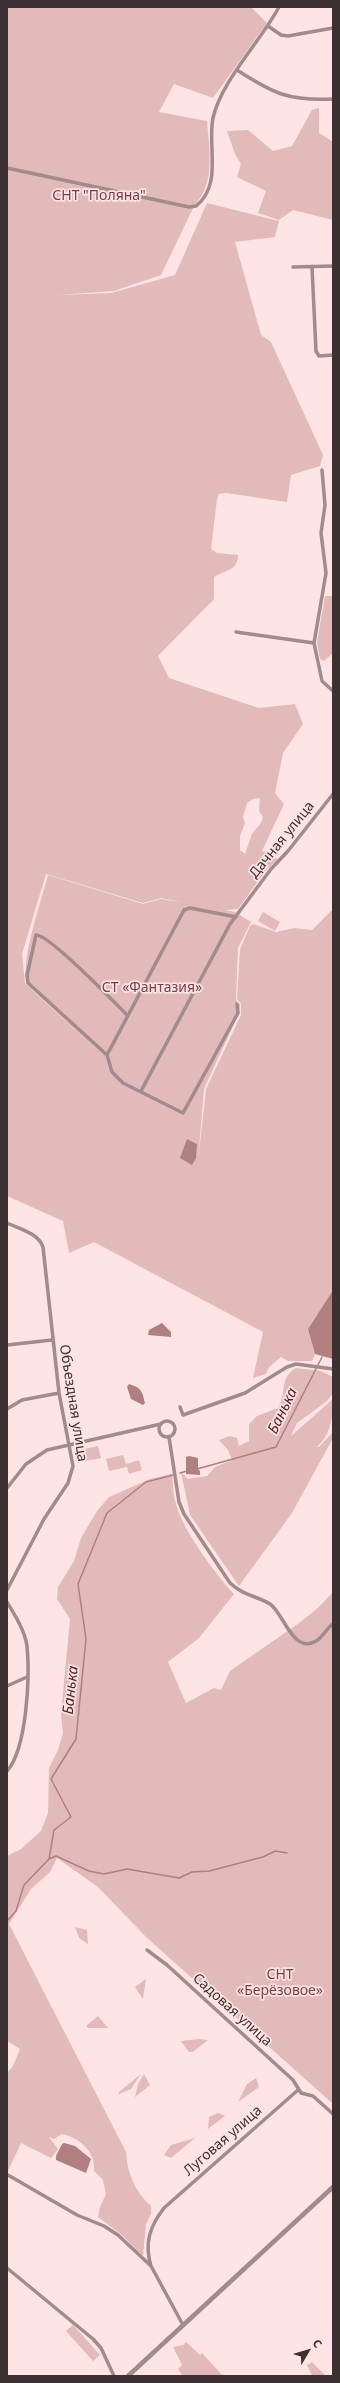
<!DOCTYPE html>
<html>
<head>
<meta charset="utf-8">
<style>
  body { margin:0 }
  #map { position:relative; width:340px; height:2383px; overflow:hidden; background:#fee4e4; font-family:"Noto Sans",sans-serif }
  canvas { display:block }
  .frame { position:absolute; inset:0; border:8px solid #3d3031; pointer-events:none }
  .north { position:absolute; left:288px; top:2331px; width:40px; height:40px; -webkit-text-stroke:3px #fee4e4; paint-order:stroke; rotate:52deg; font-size:11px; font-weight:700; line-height:16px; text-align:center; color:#3d3031 }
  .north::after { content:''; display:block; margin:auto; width:14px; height:18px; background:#3d3031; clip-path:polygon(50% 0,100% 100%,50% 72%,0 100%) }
</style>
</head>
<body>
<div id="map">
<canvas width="340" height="2383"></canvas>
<div class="frame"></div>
<div class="north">С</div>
</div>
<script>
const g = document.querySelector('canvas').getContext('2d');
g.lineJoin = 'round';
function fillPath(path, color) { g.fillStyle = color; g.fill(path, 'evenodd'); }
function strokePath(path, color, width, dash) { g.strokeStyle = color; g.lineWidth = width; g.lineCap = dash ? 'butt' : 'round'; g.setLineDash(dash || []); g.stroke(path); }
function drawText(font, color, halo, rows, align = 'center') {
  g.font = font + ' "Noto Sans",sans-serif'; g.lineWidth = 3.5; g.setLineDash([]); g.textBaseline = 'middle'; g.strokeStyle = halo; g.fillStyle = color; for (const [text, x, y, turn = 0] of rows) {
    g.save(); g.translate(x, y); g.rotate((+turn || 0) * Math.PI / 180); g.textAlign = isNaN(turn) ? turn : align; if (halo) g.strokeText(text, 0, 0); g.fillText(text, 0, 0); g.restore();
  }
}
const green = new Path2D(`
  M7,7h244l16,16 -54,75 -39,-14 -15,28 48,9c2,27 9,62 -12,83l-34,71 -47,16 -56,4 53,-2 64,-18 32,-72 72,18 -4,16 -40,5 26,93 10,7 52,113 -3,11 -29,9 -4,27 -61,-9 -7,1 -2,5 -6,50 6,4 21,2c0,16 -13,15 -24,22v22l-56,57 11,22 90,30 36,-4 8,20 -20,29 -8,40 9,11 -22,47 12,5 3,4 -10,9 -29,40 -13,1 10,2 16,10 -13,26 -2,52 4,5 -1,8 -35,76 -6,72 8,-72 35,-74v-11l-4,-5 3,-50 10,-23 3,-2 23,8 18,-4 18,2 19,-19 2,1v378l-25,39 7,25 -3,7h-24l-7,-4 -12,10 -3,7 -13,4 10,-46 -169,-90 -25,11 -6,-32 -56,-25zM260,798l-1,13 4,6 -2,6 -9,11 -7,20 -5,-4v-14l5,-13 -2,-6 4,-14 6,-4zM46,874l97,29 18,-5 21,4 -21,-3 -18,5 -95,-29c-8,30 -26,79 -22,108l72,69 -73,-69 -3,-29z
  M319,108v25l14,9v78l-40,-10 -14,10 -21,-7 8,-22 -29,-14 4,-13 -6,-10 -8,-23 21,-1 25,21 19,-5 20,-36z
  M325,596h8v57l-9,8 -4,-2 -3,-17z
  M263,912l17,10 -5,9 -17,-10z
  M296,1368l25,3 12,6v16l-6,8 -30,22 -6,13 42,-37c0,18 -2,35 -16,48h2l14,-15v6l-41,75 -53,73 -49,-71 -9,-43 7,7 19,-3 8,-9 17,-7 -4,-10 -9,-10 11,-4 7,2 2,8 10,-5v-17l8,-8 21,-8c9,-16 1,-30 18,-40z
  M98,1446l3,12 -20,4 -2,-12z
  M123,1455l3,9 13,-4 3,10 -13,4 -2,-7 -18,4 -3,-12z
  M172,1474c1,10 1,21 4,30 6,25 40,71 58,90l-35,44 -31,24 18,41 28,-15 7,2 9,-19 69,-48 19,-15 15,-16v512l-187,-167 -48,-50 -41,-29 -7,14 -19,17 -22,35 117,228c1,21 9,40 25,54v8l-5,10 -3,32 -21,-21 -24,-18 2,-10 6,-13 -3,-14 -9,-9c2,-19 -14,-33 -32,-37l-8,5 -5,-2 9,12 -7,9 -30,-15 -14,30v-100l6,-7 7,-17 -13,-8v-185l14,-7 20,-18 7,-18 1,-45 9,-18 5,-17 -2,-19 9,-95 -13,-20 1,-12 16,-26 7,-23 16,-27 12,-14 41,-18z
  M75,1927l12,3 1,14 -9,-6z
  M146,1979l-3,20 -8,-12z
  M98,2016l10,12h-20l-2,-2z
  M199,2039l9,1 -15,12h-4l-8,-11z
  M141,2074l-10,15 -12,5v-2z
  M144,2074l6,11 -15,12 3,-13z
  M256,2078l3,9 -21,15 9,-18z
  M218,2113l7,3 -17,13 1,-12z
  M195,2138l-24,20 -7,-3 7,-10z
  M73,2325l27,30 -7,6 -27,-30z
  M186,2342l14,13 2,-2 21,23h-40l-5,-7 4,-4 -9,-18 10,-2z
  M312,2362l14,14h-14l-5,-11z`);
const water = new Path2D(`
  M187,1139l10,5 -1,14 -4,7 -12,-7z
  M333,1290v69l-18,-5 -7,-25z
  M162,1323l9,9v5l-23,-2 1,-5z
  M129,1384c12,4 13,6 16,19l-2,2 -12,-6 -4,-12z
  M189,1456l9,2v11l2,2v4l-14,-1v-17z
  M64,2143l11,3 16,13 -5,14 -30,-13v-4l6,-12z`);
const stream = new Path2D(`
  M197,1469l79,-22 46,-90
  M180,1473l7,-2
  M49,1859l7,-3 33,15 15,3 23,-5 52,9 13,-6 17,-1 54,-14 12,-6 12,2
  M7,1921l9,-10 8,-26 25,-26 5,-29 17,-13 -20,-38 25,-40 10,-100 -8,-55 29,-71 39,-31 27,-7`);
const minor = new Path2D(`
  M268,26l13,9 7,1 45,-8
  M237,70c37,24 52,31 96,29
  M7,168l182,39 7,-1c27,-21 11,-61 17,-88 8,-37 48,-77 66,-111
  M293,267l40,-1
  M312,267l4,84 3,5 14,-1
  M322,470l3,35 -4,28 5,40 -12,70 8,38 11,10
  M236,632l78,11
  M236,917l-46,-9 -6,2 -77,145 5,17 11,11 60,30 55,-100 -1,-9
  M107,1055l-79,-72 -1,-8 9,-40c13,-1 78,67 91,80
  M141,1091l89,-167 41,-55 17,-18 45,-57
  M7,1223c13,6 31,10 36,24l16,146 14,73 -5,17 -24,36 -37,71
  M7,1345l45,-5
  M180,1407l3,8 62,-22 42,-26 9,-3 37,5
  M7,1409l15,-9 37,-7
  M159 1429a8 8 0 1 1 16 0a8 8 0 1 1-16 0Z
  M169,1437l10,65 5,12 46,69c14,13 25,12 40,21 13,8 23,51 46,37 7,-4 10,-12 17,-17
  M7,1488l19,-24 21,-14 114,-26
  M7,1602c8,13 18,29 20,44 3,30 0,103 -20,125
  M7,1686l20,-9
  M147,1950l20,15 126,115 8,13 12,3 20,18
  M8,2175l69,40 27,11 14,9 33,31 32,59
  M151,2266c-7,-23 -1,-40 13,-58l134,-118
  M7,2268l86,71 8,9 13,28`);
const tertiary = new Path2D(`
  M128,2376l205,-189`);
const parkNames = [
  ["СНТ \"Поляна\"",99,196],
  ["СТ «Фантазия»",152,988],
  ["СНТ",280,1975],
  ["«Берёзовое»",280,1991]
];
const streetNames = [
  ["Дачная улица",282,840,-51],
  ["Объездная улица",73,1403,81],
  ["Садовая улица",232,2010,42],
  ["Луговая улица",223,2141,-41]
];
const waterNames = [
  ["Банька",283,1411,-64],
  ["Банька",71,1690,-84]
];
fillPath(green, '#e3baba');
fillPath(water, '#b07f80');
strokePath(stream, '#b07f80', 1.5);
strokePath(minor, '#a28b8c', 3.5);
strokePath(tertiary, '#a28b8c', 4.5);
drawText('14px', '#7e3d41', '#fee4e4', parkNames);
drawText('14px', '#3d3031', '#fee4e4', streetNames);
drawText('italic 15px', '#5c1e24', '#fee4e4', waterNames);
</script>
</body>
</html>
